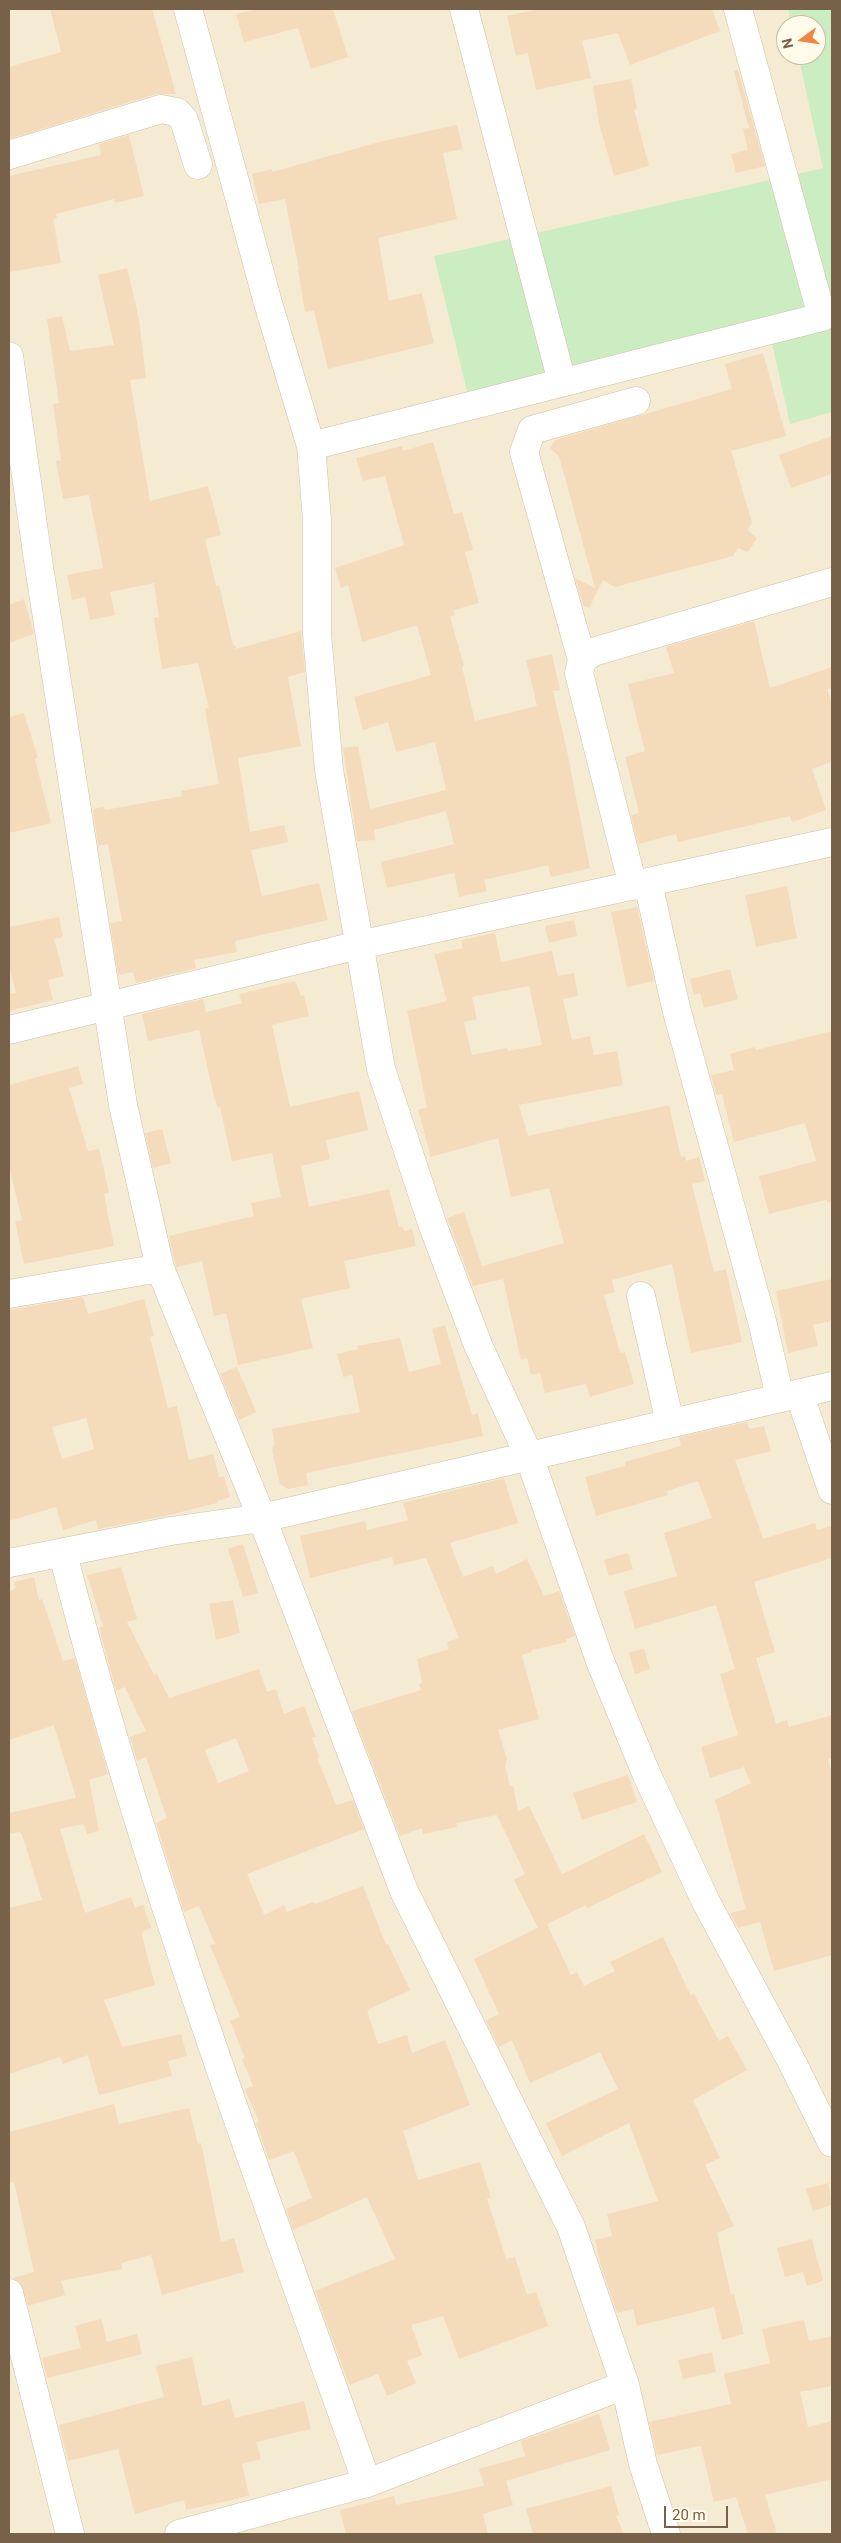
<!DOCTYPE html>
<html>
<head>
<meta charset="utf-8">
<style>
  body { margin:0 }
  #map { position:relative; width:841px; height:2543px; overflow:hidden; background:#fdf8e4; font-family:Roboto,sans-serif }
  canvas { display:block }
  .frame { position:absolute; inset:0; border:10px solid #776148; pointer-events:none }
  .north { position:absolute; left:776px; top:15px; width:50px; height:50px; box-sizing:border-box; background:#fffbeb; border:1px solid #c9bdaa; border-radius:50%; rotate:256deg; font-size:14px; font-weight:700; line-height:20px; text-align:center; color:#776148 }
  .north::after { content:''; display:block; margin:auto; width:18px; height:22px; background:#ec8744; clip-path:polygon(50% 0,100% 100%,50% 72%,0 100%) }
  .scale { position:absolute; left:664px; top:2506px; width:64px; height:22px; box-sizing:border-box; border:2px solid #776148; border-top:0; padding-left:6px; font-size:15px; line-height:18px; white-space:nowrap; color:#776148; -webkit-text-stroke:4px #fffbeb; paint-order:stroke }
</style>
</head>
<body>
<div id="map">
<canvas width="841" height="2543"></canvas>
<div class="frame"></div>
<div class="north">N</div>
<div class="scale">20 m</div>
</div>
<script>
const g = document.querySelector('canvas').getContext('2d');
g.lineJoin = 'round';
function fillPath(path, color) { g.fillStyle = color; g.fill(path, 'evenodd'); }
function strokePath(path, color, width, dash) { g.strokeStyle = color; g.lineWidth = width; g.lineCap = dash ? 'butt' : 'round'; g.setLineDash(dash || []); g.stroke(path); }
const residential = new Path2D(`
  M9,9h779l3,16h-5v30h12l26,113 -390,88 333,65 23,102 42,-11v2122h-823z`);
const green = new Path2D(`
  M788,9h44v403l-42,12 -23,-103 -299,74 -34,-139 389,-88 -25,-113h18v-30h-25z`);
const building = new Path2D(`
  M50,9h102l24,85h-20l-147,45v-72l52,-15z
  M258,9h75l15,48 -37,12 -13,-41 -54,14 -8,-28z
  M540,9h172l8,22 -90,34 -12,-32 -36,8 9,37 -55,12 -8,-37 -12,3 -9,-40z
  M738,70l27,96 -29,7 -5,-19 17,-4 -5,-21 6,-1 -15,-57z
  M631,79l6,30 -3,1 15,56 -35,10 -15,-53 -6,-37z
  M457,125l6,24 -20,4 14,66 -79,19 11,63 33,-8 12,50 -106,26 -14,-58 -9,1 -7,-42h1l-14,-71 -26,5 -7,-30 20,-5v3l111,-31z
  M129,135l15,61 -29,7 -1,-4 -58,15 1,4 -4,1 8,44 -52,9v-96l92,-21 -2,-11z
  M127,268l12,51 7,59 -16,2 20,121 58,-15 13,49 -16,4 11,47 3,-1 14,60h2l1,4 65,-18 4,41 -17,5 13,69 -63,12 12,74 34,-7 4,17 -37,8 11,46 57,-13 9,37 -93,21 2,11 -43,8 2,8 -60,15 -3,-11 -15,3 -8,-52 12,-2 -14,-77 -10,2 -5,-37 11,-2 1,3 77,-14 -1,-5 38,-7 -14,-75 4,-1 -11,-45 -36,6 -8,-51 5,-1 -5,-34 -44,9 5,23 -25,5 -5,-23 -13,3 -5,-25 36,-7 -14,-73 -26,4 -7,-38 5,-1 -8,-56 6,-1 -12,-84 15,-3 8,35 44,-6 -16,-70z
  M763,353l23,83 -55,15 21,72 -5,7 10,8 -9,14 -10,-4 -5,8 -118,31 -12,-7 -14,28 -6,-3 -8,-27 20,10 -36,-132 -9,-8 5,-8 177,-51 -7,-25z
  M832,436v38l-41,14 -12,-33z
  M433,442l21,72 8,-2 11,38 -8,2 14,51 -25,7 1,5 -5,2 14,49 -2,1 13,54 62,-15 -11,-46 26,-6 8,36 -7,1 14,60 23,117 -39,9 -3,-12 -64,15 3,11 -28,6 -5,-24 -67,15 -6,-26 73,-18 -8,-33 -72,19 1,10 -18,1 -14,-93 15,-2 12,63 76,-19 -11,-48 -39,10 -8,-30 -25,8 -9,-33 77,-22 -14,-50 -55,17 -14,-57 -7,3 -6,-20 69,-23 -19,-69 -22,5 -7,-23 46,-12 1,5z
  M24,599l10,35 -25,9v-38z
  M754,621l16,67 62,-21v21l-5,1 5,15v58l-20,7 14,41 -34,12 -2,-6 -112,26 -2,-8 -38,10 -7,-29 8,-2 -14,-56 20,-6 -17,-67 46,-11 -8,-26z
  M24,713l14,45 -3,1 16,64 -42,10v-116z
  M787,886l10,52 -41,9 -11,-52z
  M637,907l17,74 -27,6 -16,-75z
  M59,917l4,20 -9,2 10,37 -16,4 5,20 -44,11v-17l7,-1 -7,-27v-39z
  M574,920l3,16 -28,7 -4,-17z
  M495,933l6,29 51,-11 6,25 16,-3 4,23 -15,3 9,41 18,-4 4,19 23,-4 6,34 -104,20 9,31 141,-31 12,52 4,-1 1,5 13,-4 6,24 -13,3 22,88 12,-3 16,73 -51,11 -19,-89 -60,16 3,12 -11,3 16,58 5,-1 9,32 -44,13 -4,-13 -41,9 -5,-20 -9,2 -4,-17 -6,2 -18,-81 -30,7 -26,-68 17,-6 18,54 82,-23 -15,-55 -38,9 -13,-59 -67,19 -13,-47 9,-3 -20,-96 40,-10 -13,-47 29,-6 -2,-8zM529,986l13,59 -34,6 -1,-3 -35,7 -8,-33 13,-3 -5,-22z
  M730,969l8,30 -34,9 -4,-15 -6,2 -4,-16z
  M295,981l6,15 3,-1 5,21 -37,9 18,82 69,-16 9,39 -42,10 4,19 -29,7 8,41 80,-18 10,38h4l1,4 8,-2 4,17 -72,15 6,27 -49,11 12,49 -75,17 -12,-52 -12,3 -12,-55 -26,6 -7,-31 85,-20 -3,-13 30,-6 -9,-44 -40,8 -12,-54 -2,1 -4,-11 -15,-67 -51,11 -6,-27 61,-15 3,13 36,-9 -3,-9z
  M832,1031v171h-5l-1,-2 -57,14 -10,-38 57,-15 -11,-38 -71,19 -12,-48 -6,1 -5,-20 23,-5 -4,-16 25,-7 1,3z
  M78,1066l5,18 -14,4 19,63 11,-2 10,43 -5,2 10,52 -90,18 -9,-43 7,-1 -13,-54v-81z
  M162,1129l9,34 -18,5 -8,-35z
  M832,1279v42l-19,4 5,21 -30,7 -12,-62z
  M83,1297l5,17 56,-15 10,37 -4,1 18,71 9,-2 12,54 24,-6 6,23 5,-1 6,21 -13,4v2l-52,13 -67,13 -2,-9 -33,10 -7,-23 -47,14v-211zM86,1418l8,31 -32,10 -10,-32z
  M445,1325l27,90 6,-2 5,23 -177,37 2,12 -20,4 -8,-5 -8,-34 3,-6 -3,-15 88,-17 -8,-37 -9,2 -6,-23 21,-5 -1,-3 43,-8 9,34 32,-8 -9,-35z
  M237,1367l19,45 -17,8 -19,-46z
  M747,1422l2,7 15,-3 7,25 -36,9 28,79 52,-16 2,7 15,-4v32l-78,24 21,70 -19,6 20,66 11,-4 2,7 43,-12v43l-4,1 4,16v180l-58,16 -14,-49 -22,6 -8,-15 16,-4 -31,-109 36,-17 -7,-16 -34,11 -9,-31 37,-12 -18,-61 15,-5 -19,-64 -81,24 -11,-38 53,-15 -13,-43 48,-15 -14,-37 -31,10 1,4 -72,21 -11,-39 40,-11v-4l56,-16 -2,-9z
  M504,1478l14,45 -68,20 13,34 30,-11 3,8 31,-15 17,37 15,-5 16,45 -9,3 1,3 -35,8v2l-10,3 17,64 -41,11 9,29 -2,7 5,20 3,-1 5,26 11,-5 33,68 82,-40 18,38 -75,36 -1,-3 -39,19 24,51 6,-3 7,14 31,-15 -5,-9 53,-25 28,59 3,-2 25,47 9,-5 19,34 -54,30 27,58 -15,7 29,61 -17,7 14,62 3,-1 10,40 -22,6 -8,-33 -77,19 -4,-17 -16,4 -16,-47 -6,-26 17,-4 -5,-22 51,-13 -29,-78 -67,33 -16,-33 72,-34 -18,-37 -70,31 -18,-43 -13,7 -13,-27 13,-6 -25,-55 64,-31 -24,-48 11,-6 -28,-59 -41,8 1,4 -34,7 -1,-6 -22,8 -48,-125 69,-21 -2,-6 3,-1 -5,-24 32,-10 -2,-7 12,-4 -33,-80 -32,7 -2,-8 -82,21 -10,-42 65,-15 2,9 41,-10 -5,-17z
  M243,1544l15,49 -15,4 -15,-48z
  M628,1553l5,16 -24,7 -5,-16z
  M121,1567l16,52 -10,3 27,53 3,-1 12,24 90,-29 8,23 9,-3 8,25 20,-8 12,31 -4,1 7,19 -2,1 19,47 17,-5 11,29 -117,45 17,41 20,-10 3,7 26,-10 2,2 48,-18 23,59 2,-1 22,46 -43,20 11,34 29,-9 5,18 33,-13 25,65 -67,26 15,49 62,-18 11,36 -4,1 19,60 9,-2 12,38 9,-3 12,34 -89,33 -16,-43 -32,9 11,30 -15,6 9,22 -29,13 -9,-22 -29,11 -34,-94 80,-32 -28,-62 -74,33 -7,-21 26,-11 -18,-47 -25,9 -13,-37 3,-1 -14,-33 8,-3 -11,-27 3,-1 -15,-37 10,-4 -30,-72 5,-1 -16,-38 -15,6 -28,-89 11,-5 -21,-61 -9,4 -7,-24 16,-6 -21,-44 -9,4 -17,-63 4,-2 -16,-51zM236,1738l13,33 -31,12 -13,-33z
  M34,1577l5,23 3,-1 21,62 12,-3 33,116 -19,6 10,51 -12,3 -3,-10 -24,5 25,84 46,-16 4,11 8,-3 8,23 -8,3 -1,4 13,50 -51,15 18,47 59,-13 6,22 -19,5 4,15 -73,19 -11,-40 -25,9 -3,-7 -51,17v-166l33,-8 -19,-63 -3,-5 -11,2v-21l67,-15 -22,-73 -45,15v-149l7,-3 -2,-6z
  M233,1600l7,33 -24,7 -7,-36z
  M644,1648l6,21 -15,5 -6,-21z
  M628,1775l9,27 -55,18 -9,-27z
  M114,2104l5,20 70,-16 9,36 3,-1 20,99 13,-4 10,34 -82,23 -11,-40 -30,8 1,6 -61,12 4,14 -37,11 -8,-24 -7,-4 21,-6 -20,-90 -3,1 -2,-9v-42z
  M828,2183l4,22 -19,6 -7,-22z
  M812,2239l11,42 -16,5 -4,-14 -18,5 -8,-29z
  M101,2319l6,23 30,-8 5,20 -95,24 -5,-20 39,-10 -6,-22z
  M804,2320l5,21 23,-5v50l-32,6 8,35 24,-6v58l-67,16 12,39h-29l-12,-37 -22,5 -13,-56 -44,9 -8,-33 82,-18 -7,-30 46,-11 -8,-34z
  M712,2352l4,20 -33,7 -5,-19z
  M192,2357l11,49 27,-7 5,19 69,-17 7,28 -55,13 5,17 -19,5 7,32 -63,14 -2,-10 -49,14 -17,-65 -50,12 -9,-36 105,-28 -8,-31z
  M599,2414l11,36 -104,31 7,24 -30,9 5,20h-142l-6,-24 54,-14 2,9 88,-19 -5,-17 46,-13 -4,-15z
  M611,2486l8,29 -3,1 8,18h-91l-7,-25z`);
const minor = new Path2D(`
  M188,9l80,294 43,143 6,74v114l12,136 52,299 52,157 45,119 51,111 71,205 46,112 60,129 87,162 39,79
  M464,9l98,373
  M9,155l152,-46 16,3 7,8 14,45
  M9,356l29,204 85,545 37,163 102,250 142,373 167,336 54,158 18,79 23,70
  M311,446l511,-129 -84,-308
  M582,660l-58,-208 8,-22 104,-29
  M648,883l28,125 86,313 18,76
  M633,886l-54,-213 3,-13 11,-8 239,-70
  M9,1030l350,-85 473,-103
  M9,1294l151,-26
  M641,1296l29,127
  M799,1393l33,97
  M63,1554c80,316 195,622 304,929
  M9,1563l162,-32 91,-13 570,-132
  M9,2293l61,241
  M179,2534l188,-51 258,-98`);
fillPath(residential, '#f5ebd2');
fillPath(green, '#ccecc2');
fillPath(building, '#f4dbbb');
strokePath(minor, '#cfc1aa', 29);
strokePath(minor, '#fff', 28);
</script>
</body>
</html>
